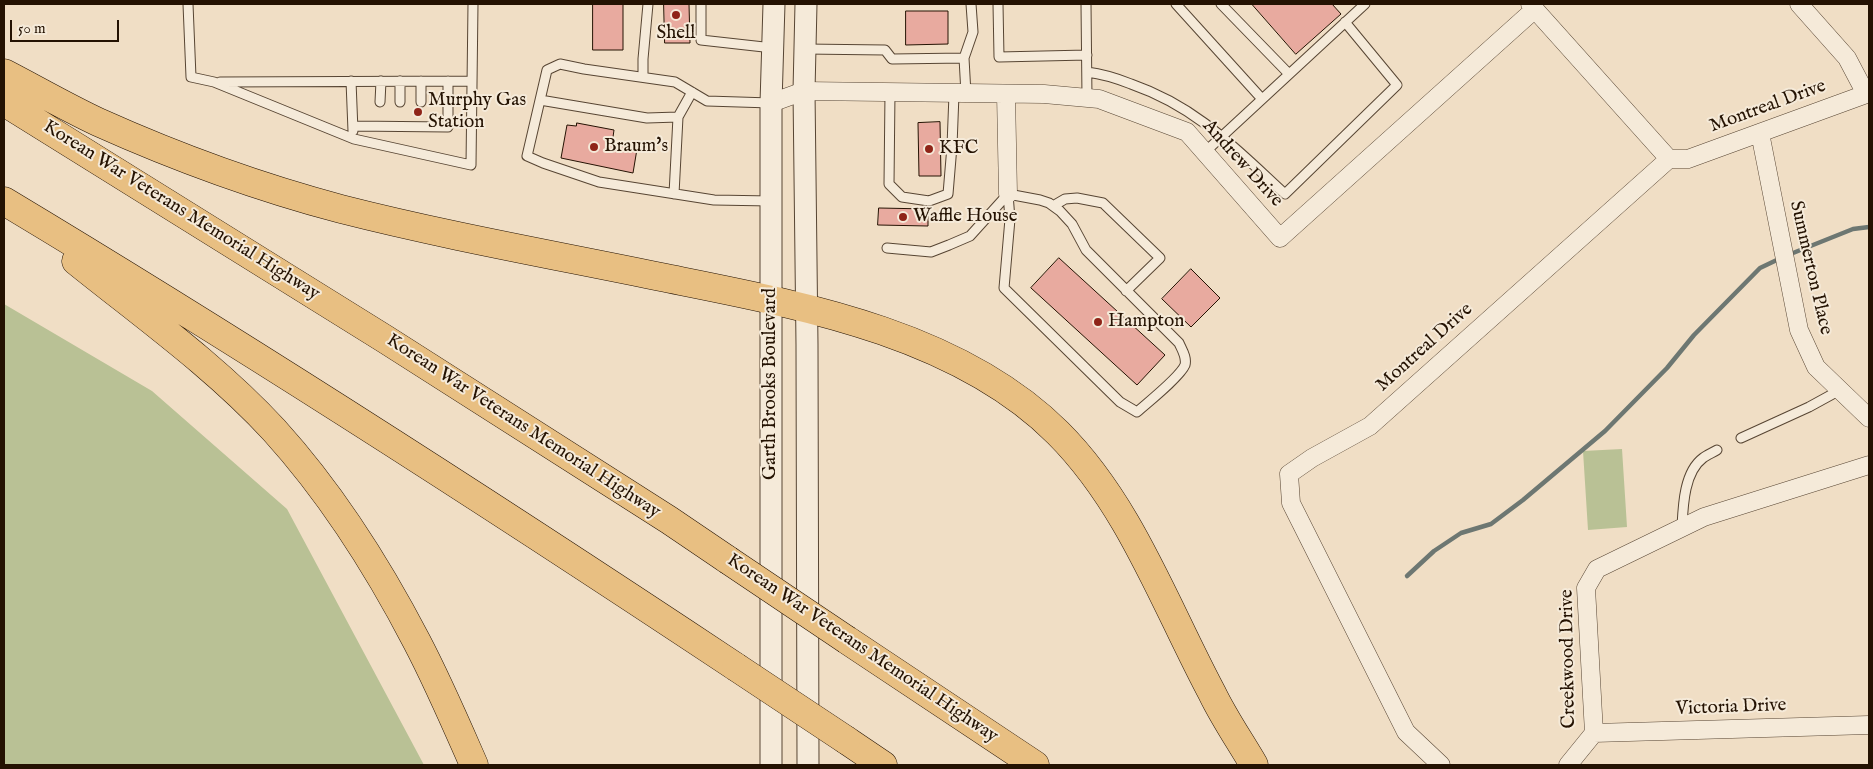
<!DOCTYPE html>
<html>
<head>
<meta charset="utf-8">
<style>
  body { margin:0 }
  #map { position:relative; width:1873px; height:769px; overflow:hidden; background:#f0dec5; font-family:"IM FELL English",serif }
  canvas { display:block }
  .frame { position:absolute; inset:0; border:5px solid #241202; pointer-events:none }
  .scale { position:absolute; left:10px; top:20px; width:109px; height:22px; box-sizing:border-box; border:2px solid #241202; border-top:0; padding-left:6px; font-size:15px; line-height:18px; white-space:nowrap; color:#241202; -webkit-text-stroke:4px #f5ead9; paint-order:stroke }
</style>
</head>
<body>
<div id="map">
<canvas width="1873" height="769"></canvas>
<div class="frame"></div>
<div class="scale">50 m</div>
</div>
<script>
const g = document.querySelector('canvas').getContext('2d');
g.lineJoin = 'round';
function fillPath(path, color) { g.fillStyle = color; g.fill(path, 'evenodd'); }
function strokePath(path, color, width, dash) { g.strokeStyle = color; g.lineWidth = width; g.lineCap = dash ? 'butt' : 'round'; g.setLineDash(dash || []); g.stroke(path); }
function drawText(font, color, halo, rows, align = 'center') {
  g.font = font + ' "IM FELL English",serif'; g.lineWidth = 4; g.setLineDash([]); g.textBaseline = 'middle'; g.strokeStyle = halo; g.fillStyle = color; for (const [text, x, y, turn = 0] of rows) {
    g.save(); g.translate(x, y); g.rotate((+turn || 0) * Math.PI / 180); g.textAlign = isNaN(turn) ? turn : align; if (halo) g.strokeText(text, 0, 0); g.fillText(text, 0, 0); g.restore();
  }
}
const green = new Path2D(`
  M4,304l148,87 135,118 137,256h-420z
  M1622,449l5,78 -39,3 -5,-79z`);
const stream = new Path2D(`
  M1788,255l65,-26 16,-2
  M1407,576l27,-25 27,-18 30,-9 32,-24 82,-69 62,-63 27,-33 66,-67 21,-10`);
const building = new Path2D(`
  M593,4h30v46h-30z
  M664,4h25l1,39h-25z
  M1252,4h80l9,10 -45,40z
  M906,11h42v33l-42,1z
  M940,122l1,54h-22l-1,-53z
  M577,123l37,7 -2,14 25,5 -4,24 -72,-15 6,-33 9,1z
  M879,208l49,1v17l-50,-1z
  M1059,258l106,97 -28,30 -106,-97z
  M1191,269l29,29 -29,29 -29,-28z`);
const service = new Path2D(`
  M188,4l3,73 23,5 140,57 117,26 2,-161
  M701,4v36l72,8
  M998,4l1,53 88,-2
  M1086,4l1,94
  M1176,4l86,95
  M1221,4l68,70
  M805,49l80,1 7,9 72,-1 2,36
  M964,58l9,-26 -2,-28
  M1087,72c16,2 29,6 44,12 66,23 104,64 154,110l112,-109 -52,-63
  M643,77v-18l5,-55
  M351,81l2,50
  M220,82l252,-1
  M890,93l-1,91 13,13 27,4 19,-7 4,-48 2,-52
  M540,100l107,18 31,-1 14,-25
  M380,102l1,-21
  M400,102v-21
  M421,102v-21
  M353,126l95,1v-46
  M1205,152l160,-148
  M674,194l4,-77
  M1008,194l32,6 9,3 11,8 12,13 14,26 93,93c3,7 8,14 6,22 -5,12 -38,38 -48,47l-17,-10 -116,-114 6,-69z
  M771,201l-57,-1 -115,-18 -56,-19 -16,-7 20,-86 13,-6 24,5 91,13 32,19 64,2
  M1053,206l12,-7 12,-1 26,5 57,55 -34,33
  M887,248l44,4 18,-7 21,-9 38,-42
  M1741,438l68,-31 31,-17
  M1682,527c1,-21 2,-55 21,-69 4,-3 9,-5 14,-8`);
const minor = new Path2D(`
  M1530,4l139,155
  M1799,4l48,54 19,36
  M1006,94l2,100
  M771,103l33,-12 240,3 55,5 88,33 93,106 255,-229
  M1760,133l39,197 17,37 53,51
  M1594,733l275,-8
  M1441,765l-35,-33 -115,-229 -2,-29 23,-16 58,-32 299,-267h19l181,-66
  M1568,765l26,-32 -8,-145 11,-19 107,-52 165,-52`);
const tertiary = new Path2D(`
  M806,4l-2,87 3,254 1,420
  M771,765v-662l3,-99`);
const motorway = new Path2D(`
  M4,73c31,16 62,34 94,49 78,35 160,65 243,87 106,27 213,46 320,68 134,27 296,55 397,156 72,72 107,172 154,260 12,25 28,48 42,72
  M4,102l381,237 284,181 59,40
  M4,201c248,149 491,306 732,466
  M76,261c67,54 139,105 198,169 58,64 103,135 143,212 21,40 39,82 57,123
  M847,640l188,125
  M846,740l37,25`);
const motorwayBridge = new Path2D(`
  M728,560l119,80
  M736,667l110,73`);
const markers = [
  [676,15,5,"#8f2418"],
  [418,112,5,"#8f2418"],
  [594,147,5,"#8f2418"],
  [929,149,5,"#8f2418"],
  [903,217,5,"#8f2418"],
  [1098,322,5,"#8f2418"]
];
const poiNames = [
  ["Shell",676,34,"center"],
  ["Murphy Gas",428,101],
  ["Station",428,123],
  ["Braum's",604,147],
  ["KFC",939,149],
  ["Waffle House",913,217],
  ["Hampton",1108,322]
];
const streetNames = [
  ["Montreal Drive",1768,107,-20],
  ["Andrew Drive",1242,164,48],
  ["Korean War Veterans Memorial Highway",181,211,32],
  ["Summerton Place",1810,268,77],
  ["Montreal Drive",1425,348,-42],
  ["Garth Brooks Boulevard",771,384,-90],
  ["Korean War Veterans Memorial Highway",523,427,33],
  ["Korean War Veterans Memorial Highway",862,649,34],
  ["Creekwood Drive",1569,659,-91],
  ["Victoria Drive",1731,708,-2]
];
fillPath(green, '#b9c195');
strokePath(stream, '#6d7772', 4.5);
fillPath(building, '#e8aa9f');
strokePath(building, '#241202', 1);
strokePath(service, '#574533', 11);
strokePath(minor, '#574533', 19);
strokePath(tertiary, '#574533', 23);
strokePath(motorway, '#241202', 29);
strokePath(service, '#f5ead9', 9);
strokePath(minor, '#f5ead9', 18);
strokePath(tertiary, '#f5ead9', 21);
strokePath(motorway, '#e8bf82', 28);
strokePath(motorwayBridge, '#241202', 29, []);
strokePath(motorwayBridge, '#e8bf82', 28);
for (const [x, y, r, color] of markers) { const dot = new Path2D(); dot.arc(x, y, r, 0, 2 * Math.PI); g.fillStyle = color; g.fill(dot); strokePath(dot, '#f5ead9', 2); }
drawText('19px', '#241202', '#f5ead9', poiNames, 'left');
drawText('19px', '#241202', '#f5ead9', streetNames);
</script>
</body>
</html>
